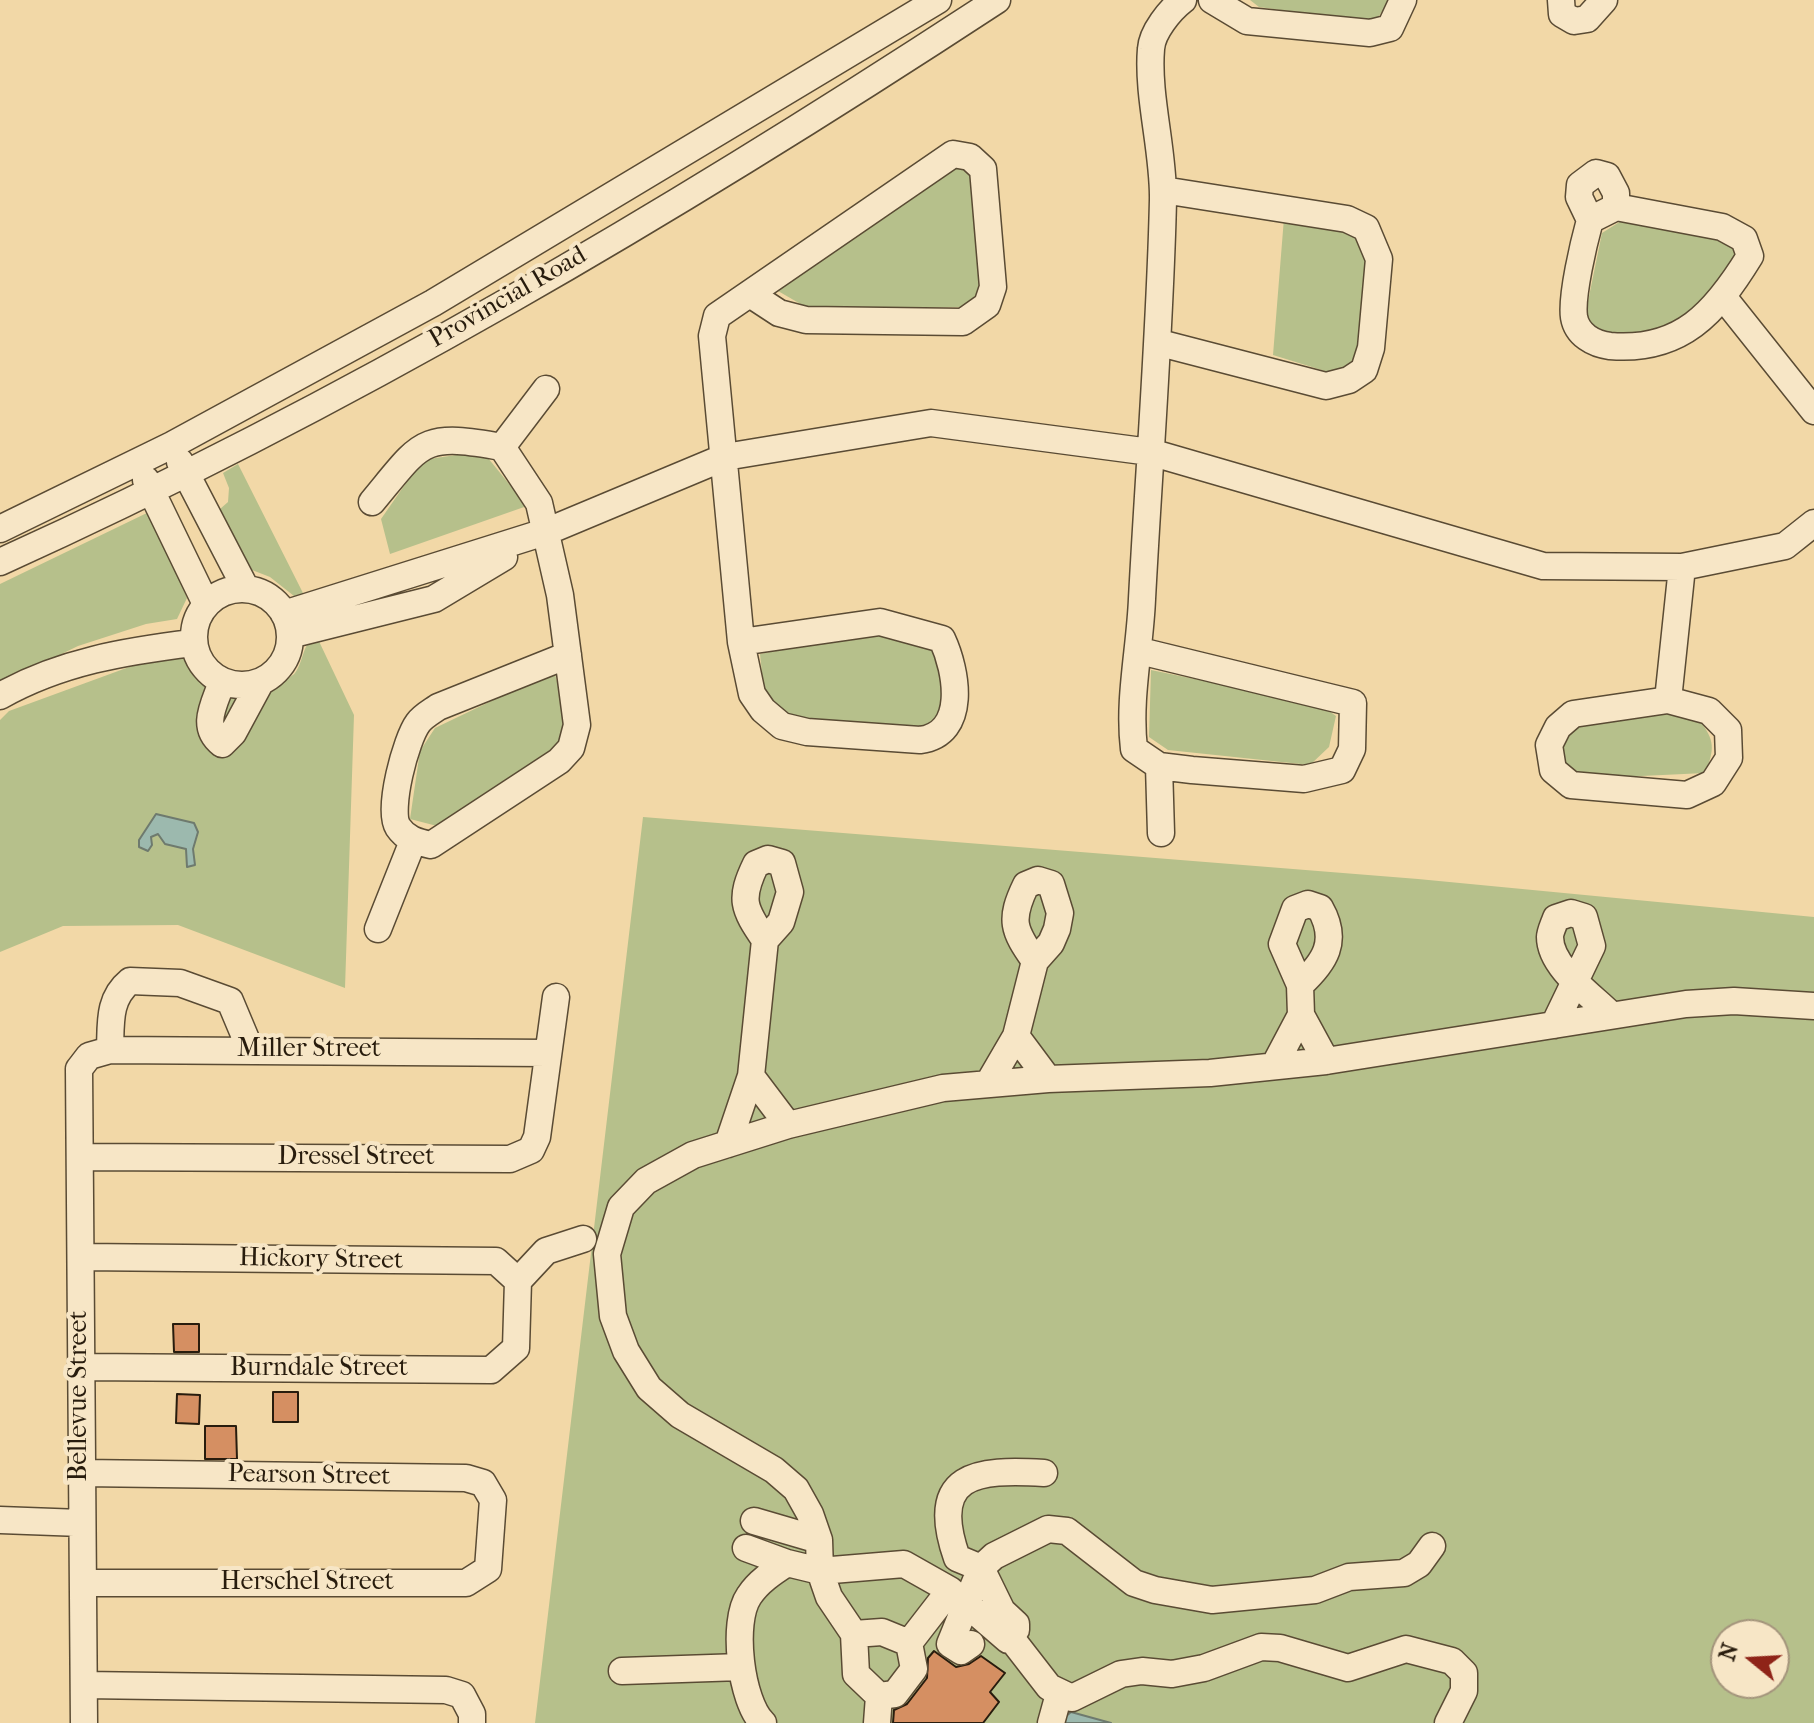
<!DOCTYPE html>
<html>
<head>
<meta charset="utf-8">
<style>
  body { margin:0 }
  #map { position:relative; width:1814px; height:1723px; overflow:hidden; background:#f2d8a7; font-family:"IM FELL French Canon",serif }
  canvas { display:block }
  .north { position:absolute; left:1710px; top:1619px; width:80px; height:80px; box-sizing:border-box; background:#f7e6c6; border:2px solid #a4957c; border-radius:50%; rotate:288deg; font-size:22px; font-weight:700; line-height:32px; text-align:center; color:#281c0d }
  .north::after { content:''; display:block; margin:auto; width:28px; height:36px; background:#8f2418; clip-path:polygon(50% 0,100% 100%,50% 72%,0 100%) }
</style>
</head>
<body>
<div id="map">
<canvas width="1814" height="1723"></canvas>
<div class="north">N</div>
</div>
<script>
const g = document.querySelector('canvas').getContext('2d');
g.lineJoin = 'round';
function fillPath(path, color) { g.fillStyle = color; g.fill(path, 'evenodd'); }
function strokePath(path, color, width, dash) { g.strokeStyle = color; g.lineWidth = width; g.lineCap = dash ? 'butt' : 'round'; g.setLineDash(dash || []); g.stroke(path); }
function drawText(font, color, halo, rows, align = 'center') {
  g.font = font + ' "IM FELL French Canon",serif'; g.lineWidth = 8; g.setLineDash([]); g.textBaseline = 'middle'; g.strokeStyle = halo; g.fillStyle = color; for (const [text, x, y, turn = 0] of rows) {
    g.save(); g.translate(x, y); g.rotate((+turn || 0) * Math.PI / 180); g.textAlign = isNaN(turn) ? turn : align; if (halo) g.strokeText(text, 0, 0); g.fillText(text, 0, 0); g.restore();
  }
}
const green = new Path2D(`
  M1250,0h140l-16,23 -115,-16z
  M950,164l20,4 12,119 -16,20 -155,3 -33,-19z
  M1284,218l71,15 12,21 -4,94 -10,19 -25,5 -55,-17z
  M1621,221l113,20c0,5 3,14 2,19 -10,49 -121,114 -151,56l17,-83z
  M463,454l25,4 39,48 -137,48 -9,-35 41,-59z
  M238,464l66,131 -10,1 -24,-19 -18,-7 -32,-61 8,-7 1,-14 -6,-15z
  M151,511l36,87 -10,21 -31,5 -68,22 -78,38v-100z
  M881,631l53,12 17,47 -14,34 -18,11 -128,-16 -27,-27 -4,-38z
  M316,635l38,80 -9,273 -167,-63 -115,1 -63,26v-232l9,-9 142,-52 34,-6c15,38 60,49 94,30 4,-3 13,-6 16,-10 9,-12 7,-29 21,-38z
  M1151,670l170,35 15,11 -7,31 -19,18 -142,-15 -19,-13z
  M554,671l14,48 -16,38 -115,69 -27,-7 10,-68 15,-23z
  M1661,713l38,7c16,20 16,29 6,53l-127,6 -14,-12 -1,-29 16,-14z
  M643,817l775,62 396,38v806h-1279zM1726,1635h48v48h-48z`);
const water = new Path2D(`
  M156,814l38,9 4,9 -5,17 2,16 -8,2 -1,-18 -21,-5 -7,-10 -7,3 1,8 -4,6 -9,-4v-7z
  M1071,1712l40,11h-53z`);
const building = new Path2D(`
  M173,1324h26v28h-25z
  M273,1392h25v30h-25z
  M177,1394l23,1 -1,29 -23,-1z
  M205,1426h31l1,33h-32z
  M934,1651l22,16 13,-3 12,-8 24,17 -15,19 9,10 -16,21h-90l1,-13 13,-6 20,-26 1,-20z`);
const minor = new Path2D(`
  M1212,0l35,21 123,12 20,-5 13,-28
  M1561,0l1,14 12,7 13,-2 17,-19
  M1616,207l106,20 22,12 6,17c-35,57 -69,96 -140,90 -16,-2 -33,-11 -36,-29 -3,-21 10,-75 16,-97z
  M1590,220l-11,-23 1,-12 16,-12 11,3 9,17v14
  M1724,298l90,113
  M1160,343l166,43 23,-6 15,-10 7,-22 8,-89 -13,-31 -19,-9 -184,-29
  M502,447l44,-58
  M180,462l66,127
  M146,480l60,124
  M372,502c50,-60 48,-70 130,-55l37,56 21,92 17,130 -6,23 -12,13 -128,84c-14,-3 -25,-6 -33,-18 -11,-17 8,-88 20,-104 5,-7 13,-11 20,-16l130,-52
  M0,529l172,-84 261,-142 505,-303
  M0,562c347,-157 678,-353 997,-562
  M194 637a48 48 0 1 1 96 0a48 48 0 1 1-96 0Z
  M284,614l264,-83 177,-74 206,-34 219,29 393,114 139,1 103,-21 29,-23
  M290,635l144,-36 70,-42
  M741,642l139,-20 62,17c15,32 26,95 -22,101l-113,-8 -25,-6 -19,-16 -11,-16 -11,-52 -29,-306 5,-20 236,-162 17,3 13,12 10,118 -6,18 -24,17 -157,-2 -27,-7 -29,-19
  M1140,651l213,52 -1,46 -10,21 -38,9 -112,-9 -33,-4 -25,-17c-6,-50 6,-100 8,-150 7,-133 18,-266 21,-399 1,-48 -16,-104 -12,-151 1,-17 19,-39 32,-49
  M222,682c-8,23 -22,45 0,62l11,-11 27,-50
  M0,696c60,-34 126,-45 193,-53
  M1668,700l41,11 19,19 1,28 -16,25 -26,12 -116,-10 -18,-15 -4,-25 9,-18 15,-13z
  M1668,700l14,-133
  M1159,766l2,67
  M378,929l35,-88
  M1301,1015l25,46
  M1554,1025l38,-79 -8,-29 -13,-4 -15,5c-2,6 -6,14 -6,19 0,30 41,58 60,77
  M1016,1036l32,43
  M110,1050c1,-27 -2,-51 20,-69l50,2 50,18 21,50
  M1274,1066l27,-51 -1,-30 -18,-41 13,-35 13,-5 12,4c19,33 5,54 -20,77
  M79,1069l5,654
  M79,1069l10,-13 21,-6 437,3
  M751,1076l14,-136 16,-18 9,-30 -8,-29 -14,-4 -12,5c-17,35 -13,44 9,76
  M988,1084l28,-48 19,-75 16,-18 6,-14 3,-16 -9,-29 -13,-4 -12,5c-17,35 -13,45 9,76
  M728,1144l23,-68 37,49
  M80,1157l430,2 21,-9 6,-13 19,-140
  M81,1257l415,4 22,20 -2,67 -25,22 -409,-3
  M518,1281l28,-30 37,-12
  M83,1473l383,5 17,5 10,17 -5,69 -22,14h-383
  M0,1520l81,3
  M754,1521l65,19
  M746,1548l41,15
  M991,1622l11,-11 -21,-43 -24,-10c-30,-85 20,-89 87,-85
  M854,1634l28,-2 27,11 5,26 -19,25 -16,2 -23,-22 -2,-40 -25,-37 -9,-26 -1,-31 -9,-26 -14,-25 -22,-19 -94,-55 -31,-27 -23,-37 -13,-35 -6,-62 14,-47 25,-26 47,-26 95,-30 155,-37 105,-9 162,-6 116,-12 360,-57 48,-3 80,5
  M1011,1638l38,49 23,11 49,-24 21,-3 30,3 32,-6 57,-21 19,1 68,20 58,-19 46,12 12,12v18l-16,32
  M909,1643l41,-53
  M971,1644l-10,7 -11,-7 31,-76 13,-12 54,-27 19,2 67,52 21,7 57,10 103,-10 34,-13 55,-4 15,-9 13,-18
  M622,1671l119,-4
  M84,1685l362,5 16,5 10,19v9
  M763,1723c-22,-21 -32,-101 -14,-127 9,-14 24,-24 38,-33l33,8 84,-7 46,26 58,50 8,-10v-6l-14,-13
  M877,1723l2,-27
  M1051,1723l8,-29`);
const streetNames = [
  ["Provincial Road",508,298,-30],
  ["Miller Street",309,1050],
  ["Dressel Street",356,1158],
  ["Hickory Street",321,1260,1],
  ["Burndale Street",319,1369],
  ["Bellevue Street",80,1396,-90],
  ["Pearson Street",309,1476,1],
  ["Herschel Street",307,1583]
];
fillPath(green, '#b6c08b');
fillPath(water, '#9cb9ae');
strokePath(water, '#6e7a6e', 2);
fillPath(building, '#d58f62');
strokePath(building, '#281c0d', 2);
strokePath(minor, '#5a4b34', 29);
strokePath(minor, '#f7e6c6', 26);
drawText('26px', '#281c0d', '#f7e6c6', streetNames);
</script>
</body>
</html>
